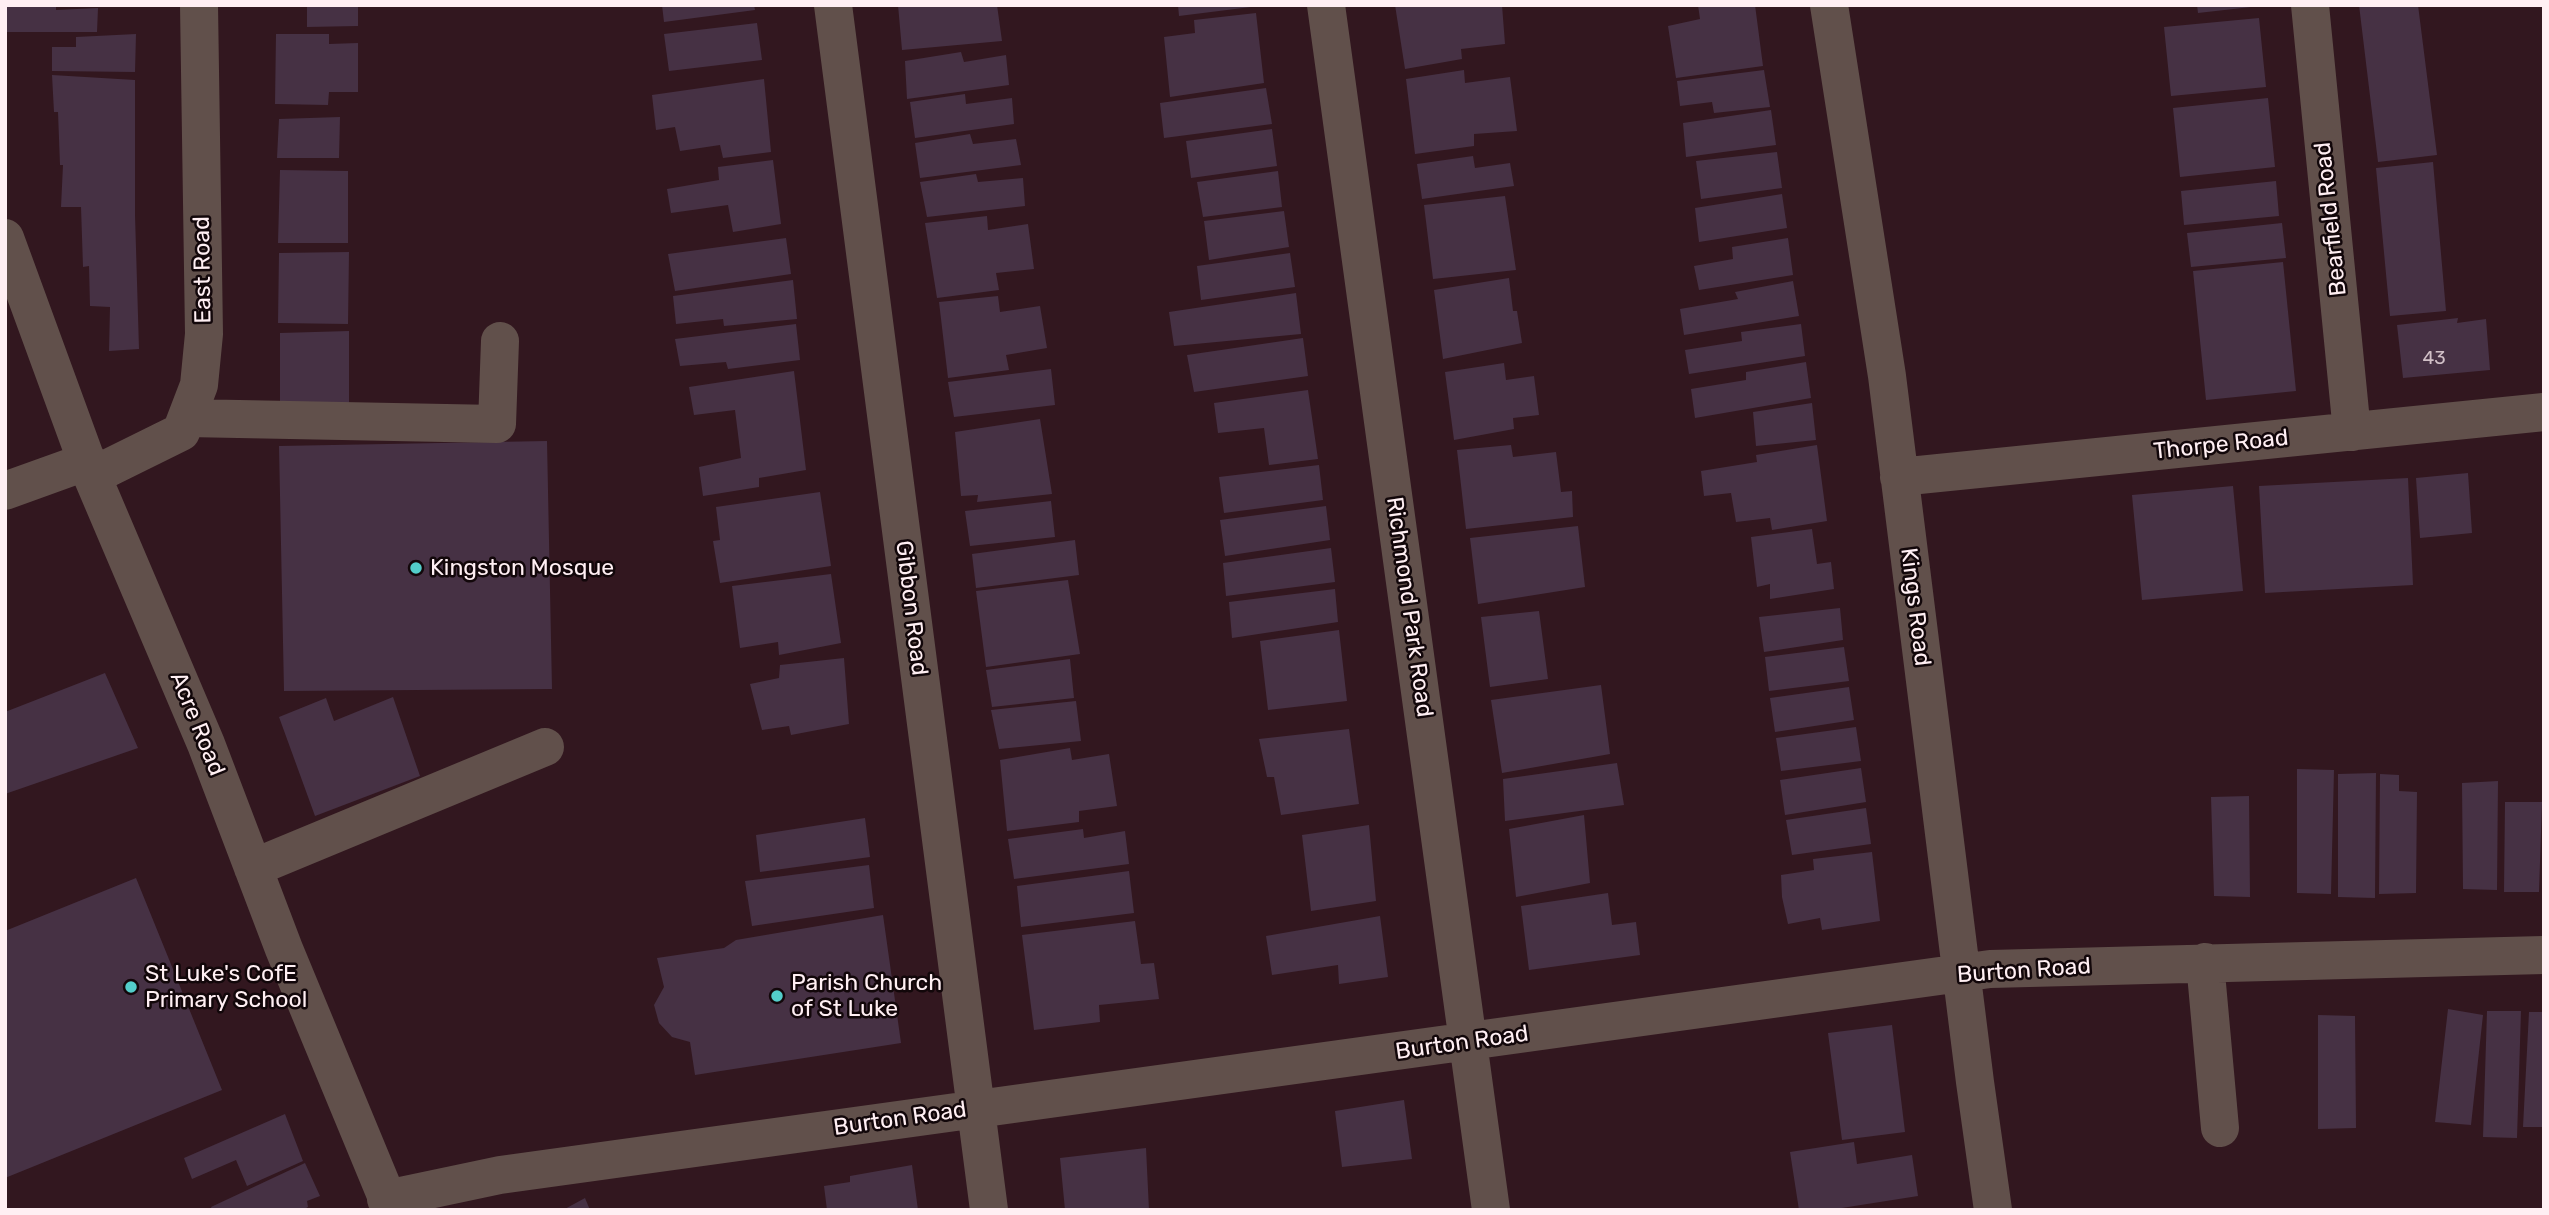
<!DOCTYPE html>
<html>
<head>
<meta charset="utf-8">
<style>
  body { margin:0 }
  #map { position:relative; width:2549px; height:1215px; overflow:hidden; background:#32171f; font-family:Rubik,sans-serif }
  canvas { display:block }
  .frame { position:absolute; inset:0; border:7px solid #ffeff3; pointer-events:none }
</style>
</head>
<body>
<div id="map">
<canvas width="2549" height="1215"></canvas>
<div class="frame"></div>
</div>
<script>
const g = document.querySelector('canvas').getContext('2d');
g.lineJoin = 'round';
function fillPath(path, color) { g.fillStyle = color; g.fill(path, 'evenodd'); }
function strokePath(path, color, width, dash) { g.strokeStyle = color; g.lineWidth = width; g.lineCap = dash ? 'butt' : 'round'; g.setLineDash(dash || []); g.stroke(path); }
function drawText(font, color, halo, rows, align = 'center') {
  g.font = font + ' Rubik,sans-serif'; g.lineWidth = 5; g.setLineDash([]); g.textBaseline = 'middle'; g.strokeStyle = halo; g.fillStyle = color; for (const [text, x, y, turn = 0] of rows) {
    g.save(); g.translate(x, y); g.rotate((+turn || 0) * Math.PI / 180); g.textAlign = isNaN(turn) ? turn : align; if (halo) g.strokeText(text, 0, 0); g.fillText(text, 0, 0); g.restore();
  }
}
const building = new Path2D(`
  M5,5h51v5l42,-2 -1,24h-92z
  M307,5h51v21l-51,1z
  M662,5h92l1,5 -91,12z
  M898,5h99l5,36 -100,9z
  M1178,5h73v2l-72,9z
  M1395,5h107l3,39 -44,5 1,10 -57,10z
  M1698,5h57l8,61 -87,12 -8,-52 32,-7z
  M2197,5h54v2l-53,6z
  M2359,5h59l19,150 -59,7z
  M1256,13l8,70 -94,14 -6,-60 31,-4 -1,-13z
  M2259,18l7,69 -95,9 -7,-69z
  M757,23l5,37 -93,11 -5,-37z
  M136,34l-1,38 -83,-1v-24h24v-10z
  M276,34h53v10l29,-1v49h-29l-1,13 -53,-1z
  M961,52l3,10 42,-7 3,30 -102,14 -2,-38z
  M1464,70l1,13 45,-6 7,54 -43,3v12l-59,8 -9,-75z
  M1764,70l6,37 -56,6 -2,-11 -32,4 -3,-25z
  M52,75l83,5v135l4,134 -30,2 1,-44 -20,-1 -1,-40 -6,1 -2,-60h-20l2,-42h-3l-2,-53h-4z
  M764,79l7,73 -48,6 -3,-13 -40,6 -5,-24 -19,3 -4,-35z
  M1266,88l6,36 -108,14 -4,-35z
  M965,94l1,10 46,-6 2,26 -99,14 -5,-36z
  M2268,98l7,69 -95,10 -7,-69z
  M1771,110l5,35 -90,12 -3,-34z
  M340,117l-1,41h-62l2,-39z
  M1272,129l5,37 -86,12 -5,-37z
  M970,134l3,10 43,-5 5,26 -101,13 -5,-35z
  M1777,152l5,36 -81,11 -5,-38z
  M1473,156l2,12 35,-5 4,23 -92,13 -5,-35z
  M773,160l8,64 -48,8 -5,-27 -57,8 -4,-24 52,-9 -1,-13z
  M2433,162l13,149 -56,5 -14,-148z
  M280,170l68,1v72h-70z
  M1278,171l4,36 -79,10 -6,-35z
  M976,174l2,8 45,-4 2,28 -98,11 -7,-35z
  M2276,181l3,35 -95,9 -3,-34z
  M1782,194l5,34 -88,14 -4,-34z
  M1505,196l11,74 -83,9 -9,-74z
  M1284,211l5,36 -80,13 -5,-39z
  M987,216l1,14 40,-6 6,45 -38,4 3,17 -62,8 -12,-75z
  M2282,223l4,35 -95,9 -4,-34z
  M786,238l5,36 -116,17 -7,-37z
  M1788,238l5,37 -94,15 -5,-24 39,-7 -1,-12z
  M349,252l-1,72 -70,-1 1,-70z
  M1290,253l5,34 -94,13 -4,-34z
  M2283,262l13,129 -90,9 -13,-129z
  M1509,278l4,33h4l5,32 -79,16 -9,-69z
  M793,280l4,39 -73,7 -1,-7 -47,5 -3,-28z
  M1793,281l6,35 -115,19 -4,-26 58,-10 -3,-7z
  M1296,293l5,41 -127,12 -5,-34z
  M998,296l2,16 40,-6 7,42 -41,7 3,15 -61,8 -9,-76z
  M2458,318l-1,5 29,-4 4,51 -87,8 -6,-53z
  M796,324l4,36 -72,9 -2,-7 -46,4 -5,-27z
  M1801,324l4,32 -116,18 -4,-24 57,-9 -1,-9z
  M349,331v73l-69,1v-72z
  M1303,338l5,38 -114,16 -7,-37z
  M1806,362l5,36 -116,20 -4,-29 55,-9v-8z
  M1504,363l2,17 28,-4 5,39 -26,3 1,11 -60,11 -9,-68z
  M1051,369l4,36 -101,12 -6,-35z
  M794,371l12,99 -47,8v9l-56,9 -4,-29 42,-9 -6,-48 -41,5 -5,-28z
  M1308,390l10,69 -49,6 -5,-37 -46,5 -4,-30z
  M1812,403l4,37 -60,6 -3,-34z
  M1040,419l12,75 -75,8 1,-7 -17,1 -6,-64z
  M547,441l5,248 -268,2 -5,-245z
  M1511,445l2,12 43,-5 5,40 11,-1 1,26 -107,12 -9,-79z
  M1817,445l10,76 -55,9 -2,-12 -34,4 -5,-29 -27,3 -3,-25 56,-9 -1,-7z
  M1319,465l4,35 -99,13 -5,-36z
  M2468,473l4,60 -52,5 -4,-60z
  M2408,478l5,107 -148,8 -6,-107z
  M2233,486l10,105 -101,9 -10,-105z
  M820,492l11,74 -111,17 -7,-42 7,-1 -4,-33z
  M1051,501l4,36 -85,9 -5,-35z
  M1326,506l4,34 -105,16 -5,-36z
  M1578,526l7,61 -107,17 -8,-66z
  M1812,529l5,35 14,-2 3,27 -64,10v-15l-13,3 -6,-50z
  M1075,540l4,35 -103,13 -4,-34z
  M1331,548l4,34 -109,14 -3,-33z
  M831,574l10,69 -62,12 -1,-13 -38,6 -8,-62z
  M1068,580l12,74 -94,13 -10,-76z
  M1335,589l3,33 -106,16 -3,-36z
  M1840,608l3,32 -79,12 -5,-35z
  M1539,611l9,68 -58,8 -9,-70z
  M1339,630l8,71 -79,9 -8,-69z
  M1844,647l5,34 -80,10 -4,-34z
  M844,658l5,66 -58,11 -2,-9 -27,4 -12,-46 29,-6 1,-13z
  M1070,659l4,39 -82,9 -6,-37z
  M105,673l33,75 -133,46v-82z
  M1601,685l9,69 -108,19 -11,-73z
  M1849,687l5,33 -79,12 -5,-34z
  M393,697l27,79 -105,40 -36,-99 47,-19 8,23z
  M1076,701l5,40 -82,8 -8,-39z
  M1856,727l5,34 -80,10 -5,-33z
  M1349,729l10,75 -78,11 -7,-38h-7l-8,-38z
  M1070,748l2,12 37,-6 8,52 -38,5v11l-72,9 -7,-71z
  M1617,763l7,42 -119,16 -2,-42z
  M1861,768l5,34 -81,13 -5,-35z
  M2297,769l37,1 -3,124 -34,-1z
  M2376,773l-1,125 -37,-1v-123z
  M2380,774l19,1v16l18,1 -1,101 -37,1z
  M2498,781l-1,109 -34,-1 -1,-106z
  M2249,796l1,101 -36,-1 -3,-99z
  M2505,802h37l-3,90h-35z
  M1866,808l5,36 -79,11 -6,-35z
  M1584,815l6,68 -74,14 -7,-68z
  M865,818l5,39 -110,15 -4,-37z
  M1369,825l7,76 -65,10 -9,-76z
  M1083,829l1,9 41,-7 4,33 -115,15 -6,-40z
  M1872,852l8,69 -58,9 -2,-12 -32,6 -6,-27 -1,-22 33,-5 -1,-11z
  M869,865l5,43 -122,18 -7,-45z
  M1129,871l5,42 -113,14 -4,-41z
  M136,878l86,212 -217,88v-247z
  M1608,893l4,32 24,-3 4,33 -111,15 -8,-64z
  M883,915l18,128 -206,32 -5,-33 -18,-5 -13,-14 -5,-18 10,-18 -7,-29 67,-10 12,-8z
  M1380,916l8,61 -49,7 -1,-19 -66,10 -6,-39z
  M1135,921l6,43 13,-1 5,36 -60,6 1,17 -66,8 -12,-95z
  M2448,1009l35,6 -12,110 -36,-3z
  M2487,1011h34l-4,127 -34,-1z
  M2529,1012h15v115h-21z
  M2318,1015l37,1 1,112 -38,1z
  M1892,1025l13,107 -63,8 -14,-107z
  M1404,1100l8,59 -70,8 -7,-56z
  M285,1114l18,47 -56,25 -11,-26 -44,19 -8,-21z
  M1854,1142l3,22 55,-9 6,41 -89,14h-30l-9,-58z
  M1146,1148l3,62h-84l-5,-52z
  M305,1163l15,33 -13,5 1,6 -6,3h-90l-1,-3z
  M912,1165l6,45h-91l-3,-24 26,-4v-6z
  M585,1198l5,12h-27z`);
const minor = new Path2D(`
  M833,5l156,1205
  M1326,5l165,1205
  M1829,5l58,371 88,706 18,128
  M2310,5l42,427
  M5,238l87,238 114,268 78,205 108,261
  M187,418l310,6 3,-83
  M92,476l89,-44 18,-47 5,-51 -5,-329
  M1899,477l645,-65
  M5,491l83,-30
  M253,868l292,-121
  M2205,962l15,166
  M386,1199l114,-24 1490,-206 554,-14`);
const markers = [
  [416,568,7,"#53cdca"],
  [131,987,7,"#53cdca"],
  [777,996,7,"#53cdca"]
];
const numberNames = [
  ["43",2434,359]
];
const streetNames = [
  ["Bearfield Road",2331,219,-96],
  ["East Road",203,270,-91],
  ["Thorpe Road",2221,445,-6],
  ["Richmond Park Road",1409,607,82],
  ["Kings Road",1915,607,83],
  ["Gibbon Road",911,608,83],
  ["Acre Road",197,724,68],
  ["Burton Road",2024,971,-4],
  ["Burton Road",1462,1043,-8],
  ["Burton Road",900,1119,-8]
];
const poiNames = [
  ["Kingston Mosque",430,568],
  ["St Luke's CofE",145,974],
  ["Primary School",145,1000],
  ["Parish Church",791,983],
  ["of St Luke",791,1009]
];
fillPath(building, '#463144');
strokePath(minor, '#61504b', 38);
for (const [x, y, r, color] of markers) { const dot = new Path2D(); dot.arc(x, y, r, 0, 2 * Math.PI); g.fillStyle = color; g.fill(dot); strokePath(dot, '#12070a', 2.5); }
drawText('19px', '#d1c0c7', null, numberNames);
drawText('23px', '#ffeff3', '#12070a', streetNames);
drawText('23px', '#ffeff3', '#12070a', poiNames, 'left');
</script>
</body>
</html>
